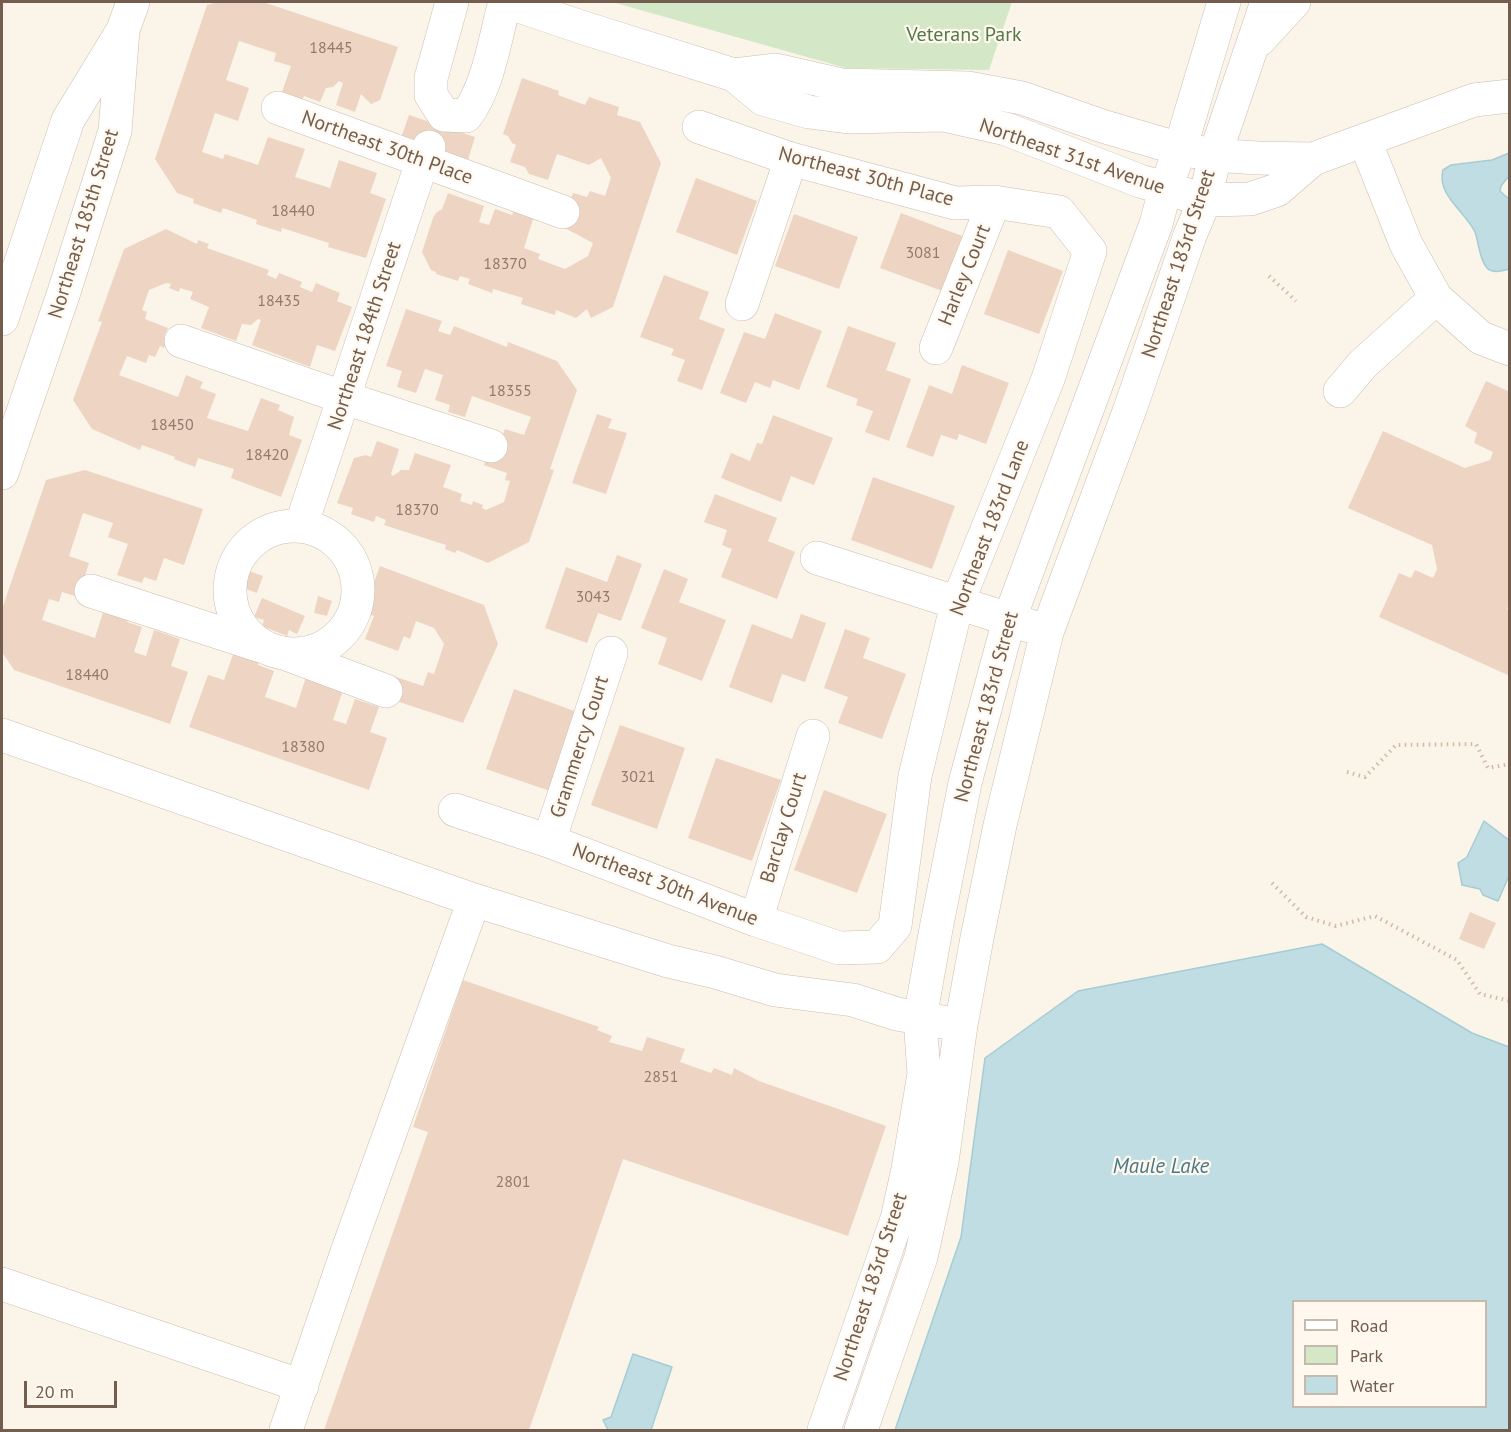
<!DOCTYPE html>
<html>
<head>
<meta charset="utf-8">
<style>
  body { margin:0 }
  #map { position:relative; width:1511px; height:1432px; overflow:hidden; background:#fbf4e9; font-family:"PT Sans",sans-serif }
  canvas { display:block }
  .frame { position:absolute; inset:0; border:3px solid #735d4f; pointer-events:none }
  .legend { position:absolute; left:1292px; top:1300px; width:195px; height:108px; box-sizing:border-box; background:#fef8ef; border:2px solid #c6baaf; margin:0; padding:8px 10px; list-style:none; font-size:18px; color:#735d4f }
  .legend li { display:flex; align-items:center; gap:12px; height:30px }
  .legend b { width:30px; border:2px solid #c6baaf }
  .scale { position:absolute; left:24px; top:1381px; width:93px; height:27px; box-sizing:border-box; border:3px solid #735d4f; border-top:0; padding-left:8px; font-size:18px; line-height:21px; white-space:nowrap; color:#735d4f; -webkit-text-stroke:4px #fef8ef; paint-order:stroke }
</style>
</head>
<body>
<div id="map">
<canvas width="1511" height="1432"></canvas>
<div class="frame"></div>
<ul class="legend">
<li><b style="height:8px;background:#fff"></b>Road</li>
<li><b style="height:16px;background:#d4e8c8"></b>Park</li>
<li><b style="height:16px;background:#bfdde3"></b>Water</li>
</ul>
<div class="scale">20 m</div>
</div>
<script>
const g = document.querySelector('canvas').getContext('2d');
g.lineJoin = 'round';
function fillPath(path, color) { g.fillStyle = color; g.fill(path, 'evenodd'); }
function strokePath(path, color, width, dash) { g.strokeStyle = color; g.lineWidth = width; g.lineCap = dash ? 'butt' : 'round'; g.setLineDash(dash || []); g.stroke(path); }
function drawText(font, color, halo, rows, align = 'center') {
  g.font = font + ' "PT Sans",sans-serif'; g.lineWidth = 4.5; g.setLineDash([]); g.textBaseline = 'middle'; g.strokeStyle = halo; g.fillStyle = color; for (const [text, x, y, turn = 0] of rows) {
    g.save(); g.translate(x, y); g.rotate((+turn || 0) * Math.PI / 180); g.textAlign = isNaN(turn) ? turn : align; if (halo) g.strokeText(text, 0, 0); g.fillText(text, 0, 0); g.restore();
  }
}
const green = new Path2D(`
  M612,2h400l-23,68 -143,-2z`);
const water = new Path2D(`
  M1509,153v23l-8,10 -1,5 9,8v70c-7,2 -16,5 -22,-1 -8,-9 -8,-25 -12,-36 -9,-20 -39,-37 -32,-62l8,-5 41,-5z
  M1484,821l25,19v36l-11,25 -15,-6 -3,-6 -18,-4 -4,-22 9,-6z
  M1322,944l150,89 37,14v383h-614l66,-193 24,-179 93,-67zM1294,1302h192v104h-192z
  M633,1354l39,13 -21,63h-43l-5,-10 8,-3z`);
const building = new Path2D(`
  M217,2h46l135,45 -18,53 -9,4 -10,-10 -6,18 -19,-7 7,-22 -4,-2 -6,6 -7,1 -6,14 -16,-6 -3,6 -20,-7 10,-29 -17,-5 2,-8 -37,-12 -13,39 23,8 -11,33 -23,-8 -13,39 21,7 2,-5 33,11 10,-28 37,12 -10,28 35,11 9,-28 38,13 -7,20 16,6 -20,59 -38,-11 1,-4 -47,-15 -1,4 -25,-8 1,-4 -34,-12 -2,5 -28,-10 1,-4 -17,-6 -22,-34 52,-154z
  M522,78l37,13 -1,4 27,10 4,-8 30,10 -2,8 23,7 21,41 -48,144 -22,11 -4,-9 -11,9 -20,-8 -1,5 -34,-11 2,-6 -30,-9 -1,4 -24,-9 2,-5 -10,-3 -2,5 -22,-7v-2l-5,-2 -9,-18 11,-34 3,-5 6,-4 6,-16 36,13 -5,16 10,3 6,-16 17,6 2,-5 20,6 -10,32 16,6 -2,5 27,10 23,-13 5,-13 -32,-17 12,-33 14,4 3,-6 15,5 6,-18 -10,-20 -12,7 -32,-11 -9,26 -19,-6 -4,-7 -15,-5 6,-17 -4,-2 -4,-7 -5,-2z
  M409,115l66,22 -7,23 -67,-22z
  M696,178l61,23 -20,54 -61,-23z
  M901,213l64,24 -20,55 -65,-24z
  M794,214l64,23 -19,52 -64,-23z
  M166,229l31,15 1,-4 11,4 -2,4 62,22 -2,5 9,4 3,-6 23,9 -2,5 12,5 4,-9 24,10 -3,8 15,6 -17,44 -18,-6 -7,22 -58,-22 9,-25 -3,-1 -7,6 -9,-1 -6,17 -35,-13 8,-21 -19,-8 3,-7 -13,-4 -1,4 -10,-4 2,-4 -5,-1 -17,7 -7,20 5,2 -2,7 23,9 -4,9 4,1 -4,10 -4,-2 -5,11 -6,-2 -3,8 -19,-7 -8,19 59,22 8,-22 17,7 -3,6 16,6 -9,24 41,13 13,-33 19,7 -2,5 16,7 -5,18 13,5 -21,57 -50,-19 3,-9 -36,-11 -3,9 -21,-8 1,-2 -33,-12 -2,5 -48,-21 -19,-29 29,-78 -4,-1 26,-72z
  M1008,250l55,21 -24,63 -55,-20z
  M664,275l45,17 -10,27 26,10 -23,61 -25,-9 8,-21 -14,-5 3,-6 -34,-12z
  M406,309l36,12 -4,10 12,4 4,-9 53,21 1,-5 49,19 20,29 -27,79 4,1 -25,72 -41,21 -31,-13 -2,3 -10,-4 1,-4 -62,-20 2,-5 -10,-4 -2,6 -23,-8 2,-6 -16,-5 17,-45 12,-3 5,2 6,-16 22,8 -8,25 2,2 8,-6h8l6,-17 36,12 -8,22 19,7 -2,7 12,4 1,-4 10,4 -1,3 4,2 18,-8 6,-21 -5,-1 2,-7 -23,-8 3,-9 15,-19 3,-8 19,6 7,-18 -59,-21 -7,21 -17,-5 2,-7 -15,-5 8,-25 -18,-6 -9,24 -19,-6 5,-16 -16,-5z
  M775,313l47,18 -23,59 -26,-10 -3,8 -15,-6 -9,21 -26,-10 24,-61 21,7z
  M848,326l48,17 -10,27 25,9 -22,62 -24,-9 8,-21 -17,-6 2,-6 -32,-12z
  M962,365l47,18 -23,61 -27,-10 -2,6 -16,-5 -8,22 -27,-10 23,-62 23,9z
  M1486,381l24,11v215l-4,1 4,2v66l-131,-59 20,-44 12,5 4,-8 18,8 4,-9 -5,-24 -84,-37 35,-77 82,37 25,-8 3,-8 -19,-9 3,-10 -12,-7z
  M597,414l15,5 -4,9 19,5 -21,61 -34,-11z
  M773,415l60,23 -19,47 -23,-9 -10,26 -60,-24 10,-25 19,8 7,-18 5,1z
  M85,470l118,39 -19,56 -20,-7 -8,23 -12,-4 -2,6 -25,-8 11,-31 -20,-7 5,-14 -30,-10 -14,43 20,7 -11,34 -16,-5 -3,10 -10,-3 -7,21 53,18 10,-32 25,8 -3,8 15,5 -8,25 12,4 8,-26 26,9 -9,27 17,6 -18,52 -156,-54 -12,-18v-43l44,-129z
  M873,477l82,29 -23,63 -81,-29z
  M715,494l62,24 -9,23 27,11 -18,47 -56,-22 11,-28 -10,-4 5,-15 -23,-8z
  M617,555l25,9 -21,57 -23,-8 -11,30 -42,-15 21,-61 41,15z
  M380,566l104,39 14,39 -35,79 -79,-26 9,-21 30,10 5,-14 6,2 10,-30 -10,-16 -18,-7 -6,18 -6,-3 -6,15 -33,-12 9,-23 -11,-4z
  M664,569l24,10 -9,23 47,18 -24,61 -44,-17 9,-26 -26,-10z
  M246,570l17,6 -6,17 -17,-6z
  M318,596l14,5 -5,15 -13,-3z
  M262,598l43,18 -8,18 -8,-4 -2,6 -25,-10 2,-6 -10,-3z
  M801,614l25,9 -21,59 -23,-8 -10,29 -43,-16 23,-63 40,15z
  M845,629l25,9 -7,20 43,16 -24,65 -44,-16 10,-26 -24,-9z
  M235,649l26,9 -3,7 16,6 -9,26 31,11 11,-34 37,13 -11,33 13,4 9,-25 24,8 -9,25 17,6 -18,52 -180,-63 19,-52 16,5z
  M514,689l63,23 -27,79 -64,-22z
  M620,725l65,23 -28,81 -66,-24z
  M716,758l65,22 -29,81 -64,-23z
  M824,790l63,24 -30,79 -63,-23z
  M1470,912l26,11 -12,26 -25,-10z
  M463,980l136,47 -2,3 15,6 -3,6 33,9 5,-14 38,12 -5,13 31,11 3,-5 18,7 2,-7 25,13 127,45 -38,110 -225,-77 -94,271h-205l104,-298 -15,-5z`);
const path = new Path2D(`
  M1269,276l27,25
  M1347,772l18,5 31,-32 80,-1 12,24 22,-4
  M1272,883l34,34 30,9 39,-10 82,44 23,34 30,7`);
const minor = new Path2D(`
  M507,2l77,26 150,47 29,24 46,13 39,5 95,-2 63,14 134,52 65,19 45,-1 27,-9 36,-31
  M1259,40l35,-38
  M734,75l42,-5 66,15 126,3 54,10 80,28 78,23 35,6 42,3 56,1 161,-59 36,-4
  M278,108l285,104
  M444,115l22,1c23,-30 29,-79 39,-114
  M444,115l-13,-20v-17l21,-76
  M1365,141l41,103 30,54 45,40 29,11
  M742,304l49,-145
  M2,319l66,-199 55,-90 10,-28
  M181,341l164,57 146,48
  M936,348l58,-146
  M1340,391l23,-27 73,-66
  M2,473l62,-181 51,-161 8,-101
  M301,526l121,-364 7,-15
  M230 590a64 64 0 1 1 128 0a64 64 0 1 1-128 0Z
  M817,558l213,68
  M91,591l170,55
  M284,653l102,38
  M2,735l472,165
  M455,810l94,31 207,79 83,28 38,-1 18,-21 20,-150 42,-172 91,-225 42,-128 -31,-39 -65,-10 -39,1 -164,-44 -92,-32
  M549,841l62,-188
  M756,920l57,-184
  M2,1284l300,102
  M286,1430l61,-178 127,-352 194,61 47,11 60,18 78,10 44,14 45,8
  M824,1430l73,-211 11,-50 16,-95 -4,-56 16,-89 29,-146 44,-163 147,-396 9,-34 15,-41 44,-147
  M861,1430l60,-173 21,-95 19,-137 16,-87 23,-113 47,-193 83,-223 60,-174 15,-35 10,-45 52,-153`);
const numberNames = [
  ["18445",331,48],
  ["18440",293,211],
  ["3081",923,253],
  ["18370",505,264],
  ["18435",279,301],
  ["18355",510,391],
  ["18450",172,425],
  ["18420",267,455],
  ["18370",417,510],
  ["3043",593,597],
  ["18440",87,675],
  ["18380",303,747],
  ["3021",638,777],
  ["2851",661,1077],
  ["2801",513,1182]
];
const parkNames = [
  ["Veterans Park",964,35]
];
const streetNames = [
  ["Northeast 30th Place",387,148,20],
  ["Northeast 31st Avenue",1072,157,19],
  ["Northeast 30th Place",866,177,15],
  ["Northeast 185th Street",84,224,-73],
  ["Northeast 183rd Street",1179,264,-72],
  ["Harley Court",965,275,-68],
  ["Northeast 184th Street",365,336,-72],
  ["Northeast 183rd Lane",990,528,-69],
  ["Northeast 183rd Street",987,707,-75],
  ["Grammercy Court",580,747,-72],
  ["Barclay Court",784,828,-73],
  ["Northeast 30th Avenue",665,885,21],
  ["Northeast 183rd Street",871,1287,-72]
];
const waterNames = [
  ["Maule Lake",1161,1167]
];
fillPath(green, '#d4e8c8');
fillPath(water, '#bfdde3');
strokePath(water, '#a6ccd4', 1.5);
fillPath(building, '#eed5c3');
strokePath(minor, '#ccbdb0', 34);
strokePath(path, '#d3b9a6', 4, [1.5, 4.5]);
strokePath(minor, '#fff', 33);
drawText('16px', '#927b6c', null, numberNames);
drawText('20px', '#547848', '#fef8ef', parkNames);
drawText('20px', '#735d4f', '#fef8ef', streetNames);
drawText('italic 21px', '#4a7a85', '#fef8ef', waterNames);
</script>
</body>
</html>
